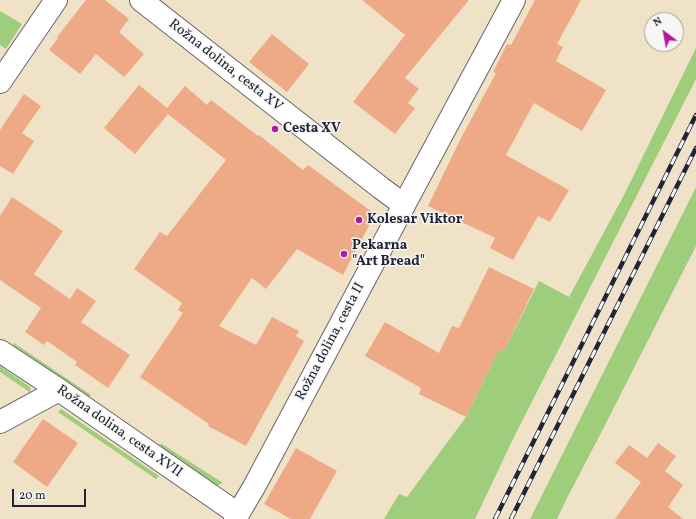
<!DOCTYPE html>
<html>
<head>
<meta charset="utf-8">
<style>
  body { margin:0 }
  #map { position:relative; width:696px; height:519px; overflow:hidden; background:#f0e2c6; font-family:Vollkorn,serif }
  canvas { display:block }
  .north { position:absolute; left:644px; top:12px; width:40px; height:40px; box-sizing:border-box; background:#f6f6f2; border:1px solid #a1a1a9; border-radius:50%; rotate:328deg; font-size:11px; font-weight:700; line-height:16px; text-align:center; color:#22223b }
  .north::after { content:''; display:block; margin:auto; width:14px; height:18px; background:#b5179e; clip-path:polygon(50% 0,100% 100%,50% 72%,0 100%) }
  .scale { position:absolute; left:12px; top:489px; width:74px; height:18px; box-sizing:border-box; border:2px solid #22223b; border-top:0; padding-left:5px; font-size:12px; line-height:14px; white-space:nowrap; color:#22223b; -webkit-text-stroke:3px #f6f6f2; paint-order:stroke }
</style>
</head>
<body>
<div id="map">
<canvas width="696" height="519"></canvas>
<div class="north">N</div>
<div class="scale">20 m</div>
</div>
<script>
const g = document.querySelector('canvas').getContext('2d');
g.lineJoin = 'round';
function fillPath(path, color) { g.fillStyle = color; g.fill(path, 'evenodd'); }
function strokePath(path, color, width, dash) { g.strokeStyle = color; g.lineWidth = width; g.lineCap = dash ? 'butt' : 'round'; g.setLineDash(dash || []); g.stroke(path); }
function drawText(font, color, halo, rows, align = 'center') {
  g.font = font + ' Vollkorn,serif'; g.lineWidth = 3; g.setLineDash([]); g.textBaseline = 'middle'; g.strokeStyle = halo; g.fillStyle = color; for (const [text, x, y, turn = 0] of rows) {
    g.save(); g.translate(x, y); g.rotate((+turn || 0) * Math.PI / 180); g.textAlign = isNaN(turn) ? turn : align; if (halo) g.strokeText(text, 0, 0); g.fillText(text, 0, 0); g.restore();
  }
}
const green = new Path2D(`
  M0,11l22,13 -16,25 -6,-4z
  M696,48v31l-183,360 -38,80h-91l15,-25 8,3 59,-80 33,-68 5,2 35,-70 30,16 55,-102z
  M696,187v59l-93,183 -36,69 -10,21h-27z
  M14,343l77,52 -3,3 -77,-51z
  M0,366l30,21 1,6 -31,-21z
  M61,409l98,67 -3,3 -98,-67z
  M162,444l61,39 -10,4 -56,-42z`);
const building = new Path2D(`
  M86,0h19l24,19 -10,13 25,22 -20,23 -28,-23 -16,20 -31,-24 9,-12 -1,-1z
  M362,0h107l-64,78 14,11 -11,14 7,5 -20,26 -42,-32 52,-67z
  M535,0h46l-24,44 6,3 -7,14 50,29 -24,41 -48,-28 -28,52 63,35 -19,32 -12,-6 -25,44 -23,-12 5,-10 -67,-32 32,-66 36,-67 -3,-1 14,-28 4,1z
  M272,34l37,30 -22,28 -38,-30z
  M139,85l28,23 18,-22 22,19 4,-5 47,36 1,-1 44,35 5,-5 67,49 -32,61 -46,-26 -31,40 -14,-11 -33,48 37,19 16,-28 27,14 -3,5 8,5 -58,105 -38,-20 1,-2 -69,-47 43,-64 -5,-3 4,-7 -48,-34 26,-37 7,4 59,-76 -58,-46 -33,40 -31,-26z
  M24,94l17,12 -19,27 12,8 -21,33 -13,-8v-36z
  M12,197l51,34 -29,43 36,25 7,-11 19,13 -15,21 49,33 -22,33 -33,-23 2,-3 -30,-21 -3,4 -19,-13 16,-24 -41,-28v-64z
  M489,267l45,22 -30,62 -5,-2 -33,68 -47,-23 2,-6 -56,-32 20,-34 54,31 13,-27 7,2z
  M43,419l35,24 -31,44 -34,-25z
  M658,443l18,13 -11,15 18,14 -15,22 15,12h-68l26,-37 -26,-19 14,-18 18,13z
  M296,448l41,23 -27,48h-19l-27,-15z`);
const minor = new Path2D(`
  M0,82l56,-82
  M404,205l110,-205
  M0,351l59,39 179,124
  M0,422l59,-32`);
const tertiary = new Path2D(`
  M141,0l240,188 23,17 -150,282 -19,32`);
const rail = new Path2D(`
  M495,519l201,-404
  M511,519l185,-371`);
const markers = [
  [275,129,4,"#b5179e"],
  [359,220,4,"#b5179e"],
  [344,254,4,"#b5179e"]
];
const streetNames = [
  ["Rožna dolina, cesta XV",225,66,38],
  ["Rožna dolina, cesta II",331,342,-62],
  ["Rožna dolina, cesta XVII",119,432,35]
];
const poiNames = [
  ["Cesta XV",283,129],
  ["Kolesar Viktor",367,220],
  ["Pekarna",352,246],
  ["\"Art Bread\"",352,262]
];
fillPath(green, '#9ecd7b');
fillPath(building, '#eeaa86');
strokePath(minor, '#6a656c', 24);
strokePath(tertiary, '#6a656c', 24);
strokePath(minor, '#fff', 22);
strokePath(tertiary, '#fff', 22);
strokePath(rail, '#22223b', 4.5);
strokePath(rail, '#f6f6f2', 3, [9]);
for (const [x, y, r, color] of markers) { const dot = new Path2D(); dot.arc(x, y, r, 0, 2 * Math.PI); g.fillStyle = color; g.fill(dot); strokePath(dot, '#f6f6f2', 1.5); }
drawText('14px', '#22223b', '#f6f6f2', streetNames);
drawText('bold 14px', '#22223b', '#f6f6f2', poiNames, 'left');
</script>
</body>
</html>
